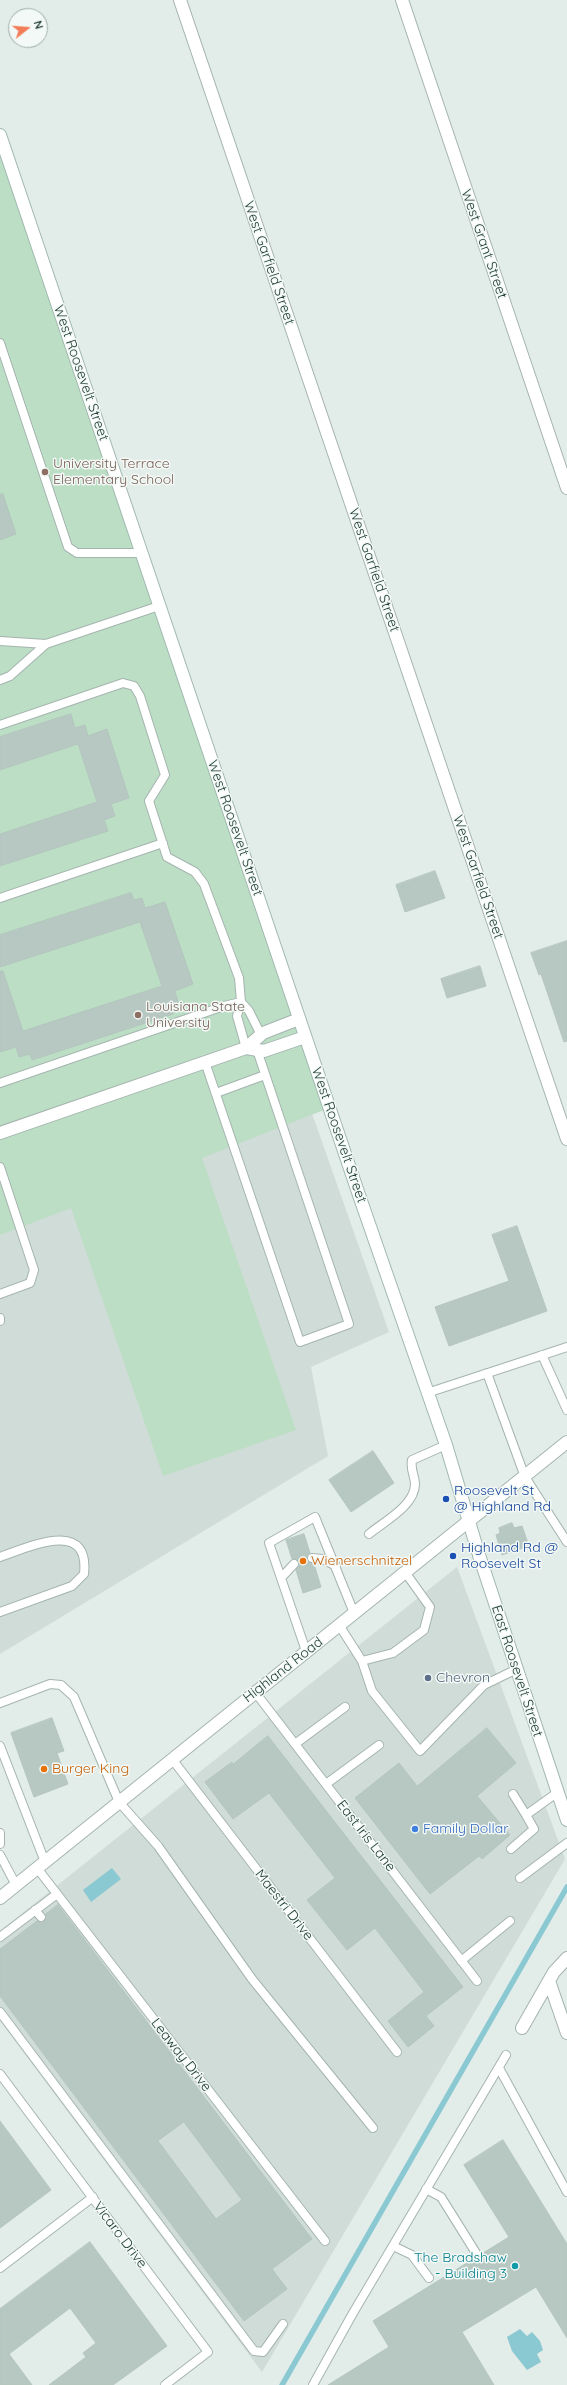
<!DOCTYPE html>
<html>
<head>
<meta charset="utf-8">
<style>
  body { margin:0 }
  #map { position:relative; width:567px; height:2385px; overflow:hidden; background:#e2ece8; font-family:Quicksand,sans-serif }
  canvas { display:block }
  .north { position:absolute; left:8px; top:8px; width:40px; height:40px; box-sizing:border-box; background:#f3f9f6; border:1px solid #9faea9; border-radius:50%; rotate:73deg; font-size:11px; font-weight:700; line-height:16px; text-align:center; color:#223e36 }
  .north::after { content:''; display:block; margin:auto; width:14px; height:18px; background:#f37d59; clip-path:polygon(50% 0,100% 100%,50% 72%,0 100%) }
</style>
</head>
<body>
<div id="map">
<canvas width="567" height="2385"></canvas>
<div class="north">N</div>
</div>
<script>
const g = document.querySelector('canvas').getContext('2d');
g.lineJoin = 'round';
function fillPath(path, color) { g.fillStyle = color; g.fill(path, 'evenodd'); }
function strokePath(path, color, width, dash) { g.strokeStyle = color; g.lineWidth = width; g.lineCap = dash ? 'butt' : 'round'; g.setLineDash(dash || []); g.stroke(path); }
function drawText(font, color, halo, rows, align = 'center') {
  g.font = font + ' Quicksand,sans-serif'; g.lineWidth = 3; g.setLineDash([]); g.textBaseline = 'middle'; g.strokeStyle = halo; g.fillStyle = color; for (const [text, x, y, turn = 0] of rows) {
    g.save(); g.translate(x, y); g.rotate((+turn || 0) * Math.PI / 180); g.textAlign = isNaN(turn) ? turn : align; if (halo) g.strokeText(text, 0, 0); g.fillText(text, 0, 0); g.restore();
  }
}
const built = new Path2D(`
  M0,287l147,358 242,687 -78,35 17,89 -328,198z
  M457,1567l108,292 -303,513 -262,-351v-90z`);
const green = new Path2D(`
  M0,130l329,978 -127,50 94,272 -133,46 -92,-268 -71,27z`);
const water = new Path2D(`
  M112,1868l9,11 -30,23 -8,-12z
  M520,2329l7,7 5,-4 8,9 3,9 -6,4 4,8 -14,8 -15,-19 -5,-14z`);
const stream = new Path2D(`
  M282,2385l285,-498`);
const building = new Path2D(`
  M0,494h3l13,40 -16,6z
  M71,714l4,14 10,-3 3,11 19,-7 22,69 -18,6 4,12 -11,4 4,11 -108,35v-32l97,-32 -19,-58 -78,26v-33z
  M435,871l10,27 -40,14 -9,-27z
  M131,893l3,7 8,-2 3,10 20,-6 28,82 -18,7 3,11 -8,3 3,9 -141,46 -2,-6 -11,3 -3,-10 -16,5v-81h3l20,60 139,-45 -22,-64 -140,45v-32z
  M567,941v100l-3,1 -23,-68 -2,1 -8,-22z
  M480,966l6,20 -39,12 -6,-19z
  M517,1226l30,85 -98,35 -14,-39 74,-26 -17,-46z
  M373,1451l21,32 -43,29 -22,-32z
  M512,1523l2,5 8,-2 7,20 -27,9 -6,-20 4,-2 -1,-5z
  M304,1534l6,19 -3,2v5l7,4 7,23 -18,6 -7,-23 3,-8 -7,-3 -6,-19z
  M52,1718l12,33 -7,2 11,31 -34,13 -23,-64z
  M487,1728l29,35 -39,33 33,39 -28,24 -3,-3 -49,38 -75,-96 44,-35 18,23z
  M268,1736l195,251 -37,29 8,10 -26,21 -20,-26 36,-29 -49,-64 -28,22 -40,-50 28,-22 -66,-85 -36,26 -28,-37 27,-20 1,2z
  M58,1905l254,334 -40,30 15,20 -43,32 -244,-325v-47l37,-28h7l2,-7zM184,2122l58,78 -26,19 -58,-78z
  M0,2121l51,69 -51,38z
  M503,2140l64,104v94l-31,-51 -74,45 32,53h-166l61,-38 -16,-26 136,-84 -45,-72z
  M90,2242l77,104 -54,39h-64l37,-28 -3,-4 13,-10 -26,-35 -61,46 23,31h-32v-76z`);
const service = new Path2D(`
  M0,343l68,204 9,6h65
  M0,641l46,3 113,-38
  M0,680l10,-4 36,-32
  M0,725l123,-42 11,3 6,10 25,79 -16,26 18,56 28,15 9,12 35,94 2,24 -17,4 -224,77
  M0,898l163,-55
  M246,1048l-9,-32 4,-14 8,9 12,24
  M205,1062l95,280 49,-18 -92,-274
  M216,1093l49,-18
  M0,1167l34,103 -4,13 -30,11
  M0,1318v3
  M542,1355l25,55
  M487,1373l38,104 42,65
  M427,1393l140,-46
  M369,1534c14,-12 46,-28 46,-50 0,-9 -5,-13 -3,-24l34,-15
  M0,1557c29,-10 90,-39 84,17l-12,12 -72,26
  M312,1558l11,1 13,7
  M281,1578l13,-14
  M339,1625l23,36 10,30 48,60 64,-66 33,-16
  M306,1651l-37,-108 46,-26 39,96
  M362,1661l31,-8 31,-23 6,-23 -25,-35
  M255,1692l222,289
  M0,1703l50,-19 11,1 13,12 45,105 39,44 94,133 121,149
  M295,1744l50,-37
  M0,1746l45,116
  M172,1759l225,293
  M326,1784l53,-39
  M513,1794l13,21 32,-23
  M0,1833v11
  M511,1849l23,-20 -8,-14
  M0,1855l16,30
  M37,1868l288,373
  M520,1878l47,-35
  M35,1910l6,7
  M0,1937l57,-43
  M461,1961l49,-40
  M0,2012l254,339 9,1 20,-28
  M499,2068l68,124
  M0,2074l208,278 -43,33
  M426,2189l15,8 35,56
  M393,2246l19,9 17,23
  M0,2268l93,-71
  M313,2385l40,-72 153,-258`);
const minor = new Path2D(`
  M180,0l387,1139
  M402,0l165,488
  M246,1048l18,3 41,-14
  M0,1133l246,-85 17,-15 36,-14
  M549,1981l18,52
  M522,2028l32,-56 13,-14`);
const tertiary = new Path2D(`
  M0,1898l567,-456`);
const secondary = new Path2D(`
  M0,135l359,1060 87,250 33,110 88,265`);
const markers = [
  [45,472,4,"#8d6e63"],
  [138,1015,4,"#8d6e63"],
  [446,1499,4,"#1a4fb4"],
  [453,1556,4,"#1a4fb4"],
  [303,1561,4,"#e8710a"],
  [428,1678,4,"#5c6f8a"],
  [44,1769,4,"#e8710a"],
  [415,1829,4,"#3f7fe0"],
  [515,2266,4,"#0f9aa8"]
];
const streetNames = [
  ["West Grant Street",484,244,71],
  ["West Garfield Street",269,263,71],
  ["West Roosevelt Street",81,373,71],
  ["West Garfield Street",374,570,71],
  ["West Roosevelt Street",235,828,71],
  ["West Garfield Street",478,877,71],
  ["West Roosevelt Street",339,1135,71],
  ["Highland Road",283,1670,-38],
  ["East Roosevelt Street",517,1671,72],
  ["East Iris Lane",366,1836,52],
  ["Maestri Drive",284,1905,52],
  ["Leaway Drive",181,2055,52],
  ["Vicaro Drive",120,2235,53]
];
const educationNames = [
  ["University Terrace",53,464],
  ["Elementary School",53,480],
  ["Louisiana State",146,1007],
  ["University",146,1023]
];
const transitNames = [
  ["Roosevelt St",454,1491],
  ["@ Highland Rd",454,1507],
  ["Highland Rd @",461,1548],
  ["Roosevelt St",461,1564]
];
const foodNames = [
  ["Wienerschnitzel",311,1561],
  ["Burger King",52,1769]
];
const serviceNames = [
  ["Chevron",436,1678]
];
const shopNames = [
  ["Family Dollar",423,1829]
];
const cultureNames = [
  ["The Bradshaw",507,2258],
  ["- Building 3",507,2274]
];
fillPath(built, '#d0dcd7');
fillPath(green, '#bbdec4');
fillPath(water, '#8ac8d2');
strokePath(stream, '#8ac8d2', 5.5);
fillPath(building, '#b7c7c1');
strokePath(building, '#b4c6bf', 1);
strokePath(service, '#a5b4af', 10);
strokePath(minor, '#a5b4af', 14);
strokePath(tertiary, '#a5b4af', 14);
strokePath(secondary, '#a0b8b0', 14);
strokePath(service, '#fff', 8);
strokePath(minor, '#fff', 12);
strokePath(tertiary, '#fff', 12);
strokePath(secondary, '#fff', 12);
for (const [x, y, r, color] of markers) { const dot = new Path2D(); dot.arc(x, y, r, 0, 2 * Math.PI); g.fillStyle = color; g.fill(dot); strokePath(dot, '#f3f9f6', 1.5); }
drawText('14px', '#223e36', '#f3f9f6', streetNames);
drawText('14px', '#785e54', '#f3f9f6', educationNames, 'left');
drawText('14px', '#164399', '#f3f9f6', transitNames, 'left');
drawText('14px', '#c56008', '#f3f9f6', foodNames, 'left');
drawText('14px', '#4e5e75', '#f3f9f6', serviceNames, 'left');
drawText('14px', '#366cbe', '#f3f9f6', shopNames, 'left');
drawText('14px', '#0d838f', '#f3f9f6', cultureNames, 'right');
</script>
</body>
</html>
